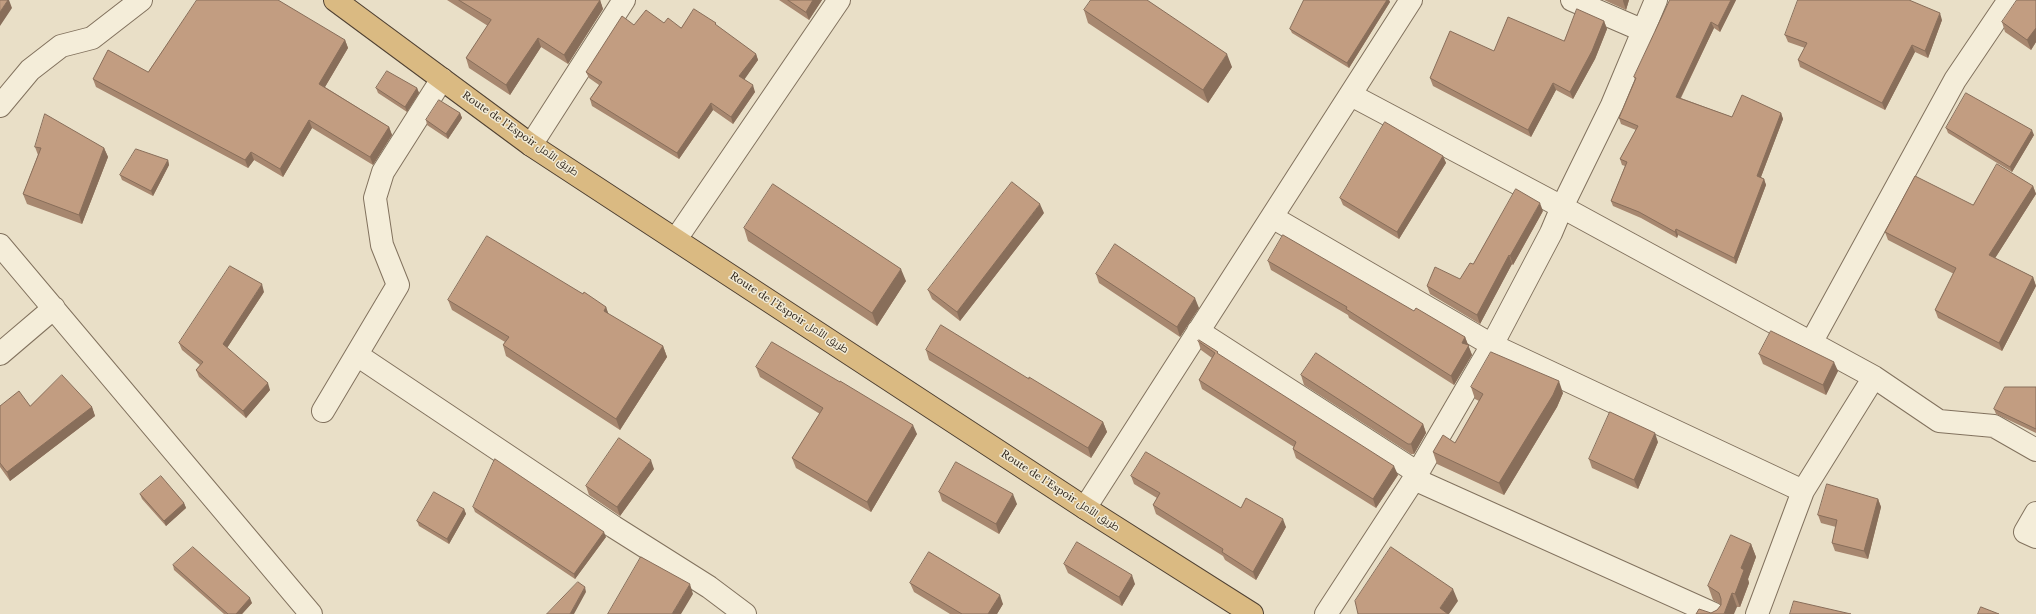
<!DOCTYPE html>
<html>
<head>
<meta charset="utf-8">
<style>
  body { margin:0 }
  canvas { display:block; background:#e9dfc7 }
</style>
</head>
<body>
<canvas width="2036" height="614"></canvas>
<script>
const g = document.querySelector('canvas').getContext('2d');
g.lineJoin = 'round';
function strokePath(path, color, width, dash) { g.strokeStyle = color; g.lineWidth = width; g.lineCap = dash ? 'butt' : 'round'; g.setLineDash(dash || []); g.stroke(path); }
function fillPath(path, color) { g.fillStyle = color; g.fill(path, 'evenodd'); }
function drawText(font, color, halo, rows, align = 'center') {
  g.font = font + ' "Libre Baskerville",Cairo,serif'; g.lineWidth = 3; g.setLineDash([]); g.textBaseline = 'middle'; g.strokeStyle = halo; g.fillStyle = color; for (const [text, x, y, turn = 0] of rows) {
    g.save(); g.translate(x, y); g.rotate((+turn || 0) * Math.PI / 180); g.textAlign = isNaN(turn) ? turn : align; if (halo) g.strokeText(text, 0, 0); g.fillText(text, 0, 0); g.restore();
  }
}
const minor = new Path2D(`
  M1572,0l72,31
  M1351,95l211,112 312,170 65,44 55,5 42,24
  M0,106l30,-36 31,-24 31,-8 49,-38
  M531,145l93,-145
  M1272,217l220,128 311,146 -46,123
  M676,239l163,-239
  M0,245l311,369
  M1198,331l220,142
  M1811,343l144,-263 54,-80
  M0,354l54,-46
  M357,355l257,172 95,60 36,27
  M323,411l75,-126 -16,-40 -7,-47 8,-26 59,-93
  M1414,479l300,135
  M1803,491l71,-114
  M1085,508l326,-508
  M2036,513l-11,19 11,5
  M1326,614l88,-135 78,-134 59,-112 11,-26 50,-102 44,-105`);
const trunk = new Path2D(`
  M335,0l196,145 554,363 167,106`);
const wall = new Path2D(`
  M447,0h153l3,9 -35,55 -27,-17 -31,48 -41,-27 -3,-10 22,-32z
  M779,0h43l-13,20z
  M1304,0h85l1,2 -41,66 -57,-35 -2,-4z
  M1604,0h25l-3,10z
  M1670,0h66l-16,32 -6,-4 -33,70 51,19 49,-4 2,6 -22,58 3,2 2,6 -30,79 -58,-29 -1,3 -36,-20 -28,-12 -2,-5 14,-35 -3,-1 -2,-6 16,-29 -15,-6 -2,-6 16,-38 -1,-3z
  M2036,0v42l-5,8 -26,-18 -3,-10z
  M1084,10l148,57 -24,36 -120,-80z
  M1942,20l-14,38 -13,-6 -30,58 -85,-43 -2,-7 7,-12 -17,-6 -3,-7z
  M1604,21l3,8 -12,30 -22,40 -17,-9 -25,47 -98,-51 -3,-8 64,-27 70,-10z
  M664,23l17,5 35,-5v3l40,28 2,6 -14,19 11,13 -22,32 -20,-14 -34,49 -87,-53 -2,-7 9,-14 -10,-7 -3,-6 48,-47z
  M345,40l3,8 -23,39 64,40 3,8 -19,30 -61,-37 -29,49 -29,-17 -6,8 -152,-81 -3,-8 55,-7z
  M376,88h41l2,5 -12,19 -29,-19z
  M460,113l2,5 -14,21 -21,-14 -1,-5z
  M1946,128l88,7 -22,37 -64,-39z
  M35,147l69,1 4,9 -26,67 -55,-20 -4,-10 15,-39z
  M1443,156l3,7 -47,76 -56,-34 -3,-7z
  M168,160l1,5 -16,31 -31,-16 -2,-5z
  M2033,186l3,8 -41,64 38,19 3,9 -34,65 -64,-33 -3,-8 19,-36 -66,-34 -3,-8z
  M1543,211l-30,54 -1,-1 -32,60 -50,-30 -3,-8 33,-7 13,-15z
  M1044,213l-84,108 -28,-22 -4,-9z
  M744,228l162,53 -29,45 -129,-85z
  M1268,261l197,76 7,18 -18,30 -105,-67 -1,-3 -77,-45z
  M1096,274l103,34 -19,29 -81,-54z
  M264,292l-37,56 43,42 -24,28 -47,-41 -3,-7 4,-5 -18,-15 -3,-7z
  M583,294l23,13 2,7 55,32 4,11 -47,73 -114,-74 -3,-11 2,-3 -53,-32 -4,-10z
  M1198,341l21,14 179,120 -22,33 -80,-50 -3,-9 1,-2 -92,-58 -3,-9 13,-22 -11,-8z
  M926,350l103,29 74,43 4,10 -16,26 -162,-98z
  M1759,354l79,17 -12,24 -63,-31z
  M756,367l84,15 77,52 -46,78 -75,-44 -4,-10 28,-44 -60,-37z
  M1301,375l122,49 3,9 -12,21h-3l-107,-69z
  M1471,387l92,6 -6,14 -53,88 -67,-31 -4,-12 22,-9 24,-42 -4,-2z
  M2036,387v46l-40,-19 -2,-5z
  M0,406h30l62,1 3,9 -85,65 -10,-14z
  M1658,442l-20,47 -46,-21 -3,-9z
  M654,469l-34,47 -31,-21 -3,-9z
  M1131,476l110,32 45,19 -30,53 -31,-20 -2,-4 -67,-42 -3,-9 4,-7 -23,-14z
  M939,492l78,12 -18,30 -57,-33z
  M140,494l44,9 2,5 -20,18 -24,-27z
  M1878,499l3,8 -13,52 -33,-8 -3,-8 4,-16 -15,-4 -3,-8z
  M473,507l133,30 -31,42 -100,-67z
  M464,509l2,5 -17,30 -30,-18 -2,-5z
  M1751,544l5,13 -8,22 1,4 -9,24h-3l-26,6 6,-3 4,-5 -8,-5 -5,-14z
  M1064,564l71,20 -13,22 -54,-33z
  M173,565l79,38 -10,11h-18l-50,-44z
  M910,583l93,21 -6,10h-47l-36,-22z`);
const shadedWall = new Path2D(`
  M8,0h1l3,8 -12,18v-14z
  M600,0l3,9 -35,55 -4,-9z
  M813,0h9l-13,20 -3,-8z
  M1387,0h2l1,2 -41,66 -2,-5z
  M1623,0h6l-3,10 -3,-9z
  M1731,0h5l-16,32 -2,-6z
  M1940,13l2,7 -14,38 -3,-7z
  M1604,21l3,8 -12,30 -22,40 -3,-7z
  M1711,22l3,6 -36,75 -2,-6z
  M2036,28v14l-5,8 -4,-10z
  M538,38l3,9 -31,48 -4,-10z
  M345,40l3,8 -26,44 -3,-8z
  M1912,45l3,7 -30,58 -3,-7z
  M756,54l2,6 -16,23 -3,-7z
  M1227,54l5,13 -24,36 -5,-13z
  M1553,83l3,7 -25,47 -3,-7z
  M753,85l2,7 -22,32 -2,-7z
  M417,88l2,5 -12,19 -2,-5z
  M711,103l2,7 -34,49 -2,-6z
  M460,113l2,5 -14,21 -2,-5z
  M1781,113l2,6 -24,63 -2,-6z
  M309,120l3,8 -29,49 -3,-8z
  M389,127l3,8 -19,30 -3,-8z
  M2032,130l2,5 -22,37 -2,-5z
  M104,148l4,9 -26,67 -3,-9z
  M251,152l3,8 -6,8 -3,-8z
  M1443,156l3,7 -47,76 -2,-7z
  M168,160l1,5 -16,31 -2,-5z
  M1764,179l2,6 -30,79 -2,-6z
  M2033,186l3,8 -44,69 -3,-8z
  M1540,203l3,8 -30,54 -3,-9z
  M1040,204l4,9 -84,108 -3,-9z
  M1676,229l2,6 -1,3 -2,-6z
  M1509,255l3,9 -32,60 -3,-9z
  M901,269l5,12 -29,45 -5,-13z
  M2033,277l3,9 -34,65 -3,-8z
  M262,284l2,8 -39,59 -2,-7z
  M1195,298l4,10 -19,29 -3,-10z
  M606,307l4,11 -6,-7z
  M1465,337l7,18 -18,30 -3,-9 11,-33z
  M663,346l4,11 -47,73 -4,-11z
  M1834,362l4,9 -12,24 -3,-10z
  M1559,381l4,12 -6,14 -53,88 -5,-12z
  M268,383l2,7 -24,28 -3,-7z
  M92,407l3,9 -85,65 -3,-9z
  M1103,422l4,10 -16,26 -3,-10z
  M1423,424l3,9 -12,21 -3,-10z
  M913,425l4,9 -46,78 -4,-10z
  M1655,433l3,9 -20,47 -4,-9z
  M651,460l3,9 -34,47 -3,-9z
  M1394,466l4,9 -22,33 -3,-9z
  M1013,494l4,10 -18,30 -3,-10z
  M1878,499l3,8 -13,52 -4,-8z
  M184,503l2,5 -20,18 -2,-5z
  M464,509l2,5 -17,30 -2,-5z
  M1283,519l3,8 -30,53 -3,-8z
  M604,532l2,5 -31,42 -1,-5z
  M1751,544l5,13 -8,22 1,4 -9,24 -5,-13 6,-26z
  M1132,575l3,9 -13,22 -3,-9z
  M690,584l3,10 -12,20h-9z
  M585,587l1,5 -12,22h-4z
  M1453,589l5,12 -9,13h-7l-2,-6z
  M1732,593l5,14 -3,7h-10z
  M1000,595l3,9 -6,10h-9z
  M250,598l2,5 -10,11h-6z`);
const building = new Path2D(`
  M0,0h8l-8,12z
  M197,0h81l67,40 -26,44 70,43 -19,30 -61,-37 -29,49 -29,-17 -6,8 -152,-81 15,-29 40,22z
  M459,0h141l-36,55 -26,-17 -32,47 -40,-27 25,-38z
  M788,0h25l-7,12z
  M1091,0h56l80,54 -24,36 -119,-80z
  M1304,0h83l-40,63 -57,-34z
  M1670,0h61l-13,26 -7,-4 -35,75 56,20 10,-22 39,18 -24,63 7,3 -30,79 -58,-29 -1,3 -36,-20 -28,-11 16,-39 -7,-3 18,-33 -19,-8 17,-40 -2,-1z
  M1798,0h111l31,13 -15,38 -13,-6 -30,58 -84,-43 9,-17 -22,-8z
  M2017,0h19v28l-9,12 -25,-18z
  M694,9l22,14 -1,1 41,30 -17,22 14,9 -22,32 -20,-14 -34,50 -87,-54 12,-17 -16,-10 36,-56 12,9 12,-15 18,13 4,-5 13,10z
  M1577,9l27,12 -12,30 -22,41 -17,-9 -25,47 -98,-52 20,-47 44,20 14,-34 56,24z
  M387,71l30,17 -12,19 -29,-19z
  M1966,93l66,37 -22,37 -64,-39z
  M439,100l21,13 -14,21 -20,-14z
  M45,114l59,34 -25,67 -56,-21 18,-46 -6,-1z
  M1385,122l58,34 -46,76 -57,-34z
  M136,149l32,11 -17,31 -31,-16z
  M1997,164l36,22 -44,69 44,22 -34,66 -64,-33 21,-42 -71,-36 30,-56 58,29z
  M1012,182l28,22 -83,108 -29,-22z
  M773,184l128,85 -29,44 -128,-85z
  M1516,189l24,14 -30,53 -1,-1 -32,60 -50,-29 8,-19 25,12 10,-16 3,1z
  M1283,235l131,76 2,-3 49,29 -3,6 7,2 -18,31 -105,-67 1,-2 -79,-46z
  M487,236l96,58 1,-2 22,15 -2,4 59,35 -47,73 -113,-74 6,-8 -61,-37z
  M1115,244l80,54 -18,29 -81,-53z
  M230,266l32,18 -39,60 45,39 -25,28 -47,-41 7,-8 -24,-19z
  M941,325l88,54v-2l74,45 -15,26 -162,-98z
  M1771,331l63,31 -11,23 -64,-31z
  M1199,340l19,12 -1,1 177,113 -21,33 -80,-50 3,-7 -97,-62 16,-27 -17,-12z
  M772,342l68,40v-1l73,44 -46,77 -75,-44 31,-50 -67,-41z
  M1491,352l68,29 -6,14 -54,88 -66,-31 10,-17 12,8 28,-49 -12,-7z
  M1316,353l107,71 -12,20h-3l-107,-69z
  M62,375l30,32 -85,65 -7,-9v-57l19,-15 11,15z
  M2005,387h31v42l-42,-20z
  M1610,412l45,21 -21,47 -45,-21z
  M619,438l32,22 -34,47 -31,-21z
  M1146,452l95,56 5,-10 37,21 -30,53 -31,-20 1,-3 -70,-44 7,-12 -29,-17z
  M495,459l109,73 -30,42 -101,-67z
  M956,462l57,32 -17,30 -57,-32z
  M161,476l23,27 -20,18 -24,-27z
  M1827,484l51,15 -14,52 -32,-8 5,-23 -19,-5z
  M434,492l30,17 -17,30 -30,-18z
  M1731,535l20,9 -10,24 3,2 -9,24 -3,-1 -8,21h-28l3,-5 12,4 6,-3 4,-5v-6l-2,-6 -11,-7z
  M1077,542l55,33 -13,22 -55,-33z
  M193,547l57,51 -14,16h-8l-55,-49z
  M1391,547l62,42 -13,19 8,6h-90l-3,-13z
  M929,552l71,43 -12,19h-26l-52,-31z
  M641,557l49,27 -18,30h-64z
  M578,582l7,5 -15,27h-23z
  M1794,601l57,13h-61z
  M1981,607l18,7h-21z`);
const streetNames = [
  ["Route de l’Espoir طريق الأمل",520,134,35],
  ["Route de l’Espoir طريق الأمل",789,313,33],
  ["Route de l’Espoir طريق الأمل",1060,491,33]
];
strokePath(minor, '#82725e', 24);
strokePath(trunk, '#504132', 24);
strokePath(minor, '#f4edd9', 22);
strokePath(trunk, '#daba82', 22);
fillPath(wall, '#a7876f');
fillPath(shadedWall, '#886e5a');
fillPath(building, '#c29d81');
strokePath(building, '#886e5a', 1);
drawText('10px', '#342a20', '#f1ead5', streetNames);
</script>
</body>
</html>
